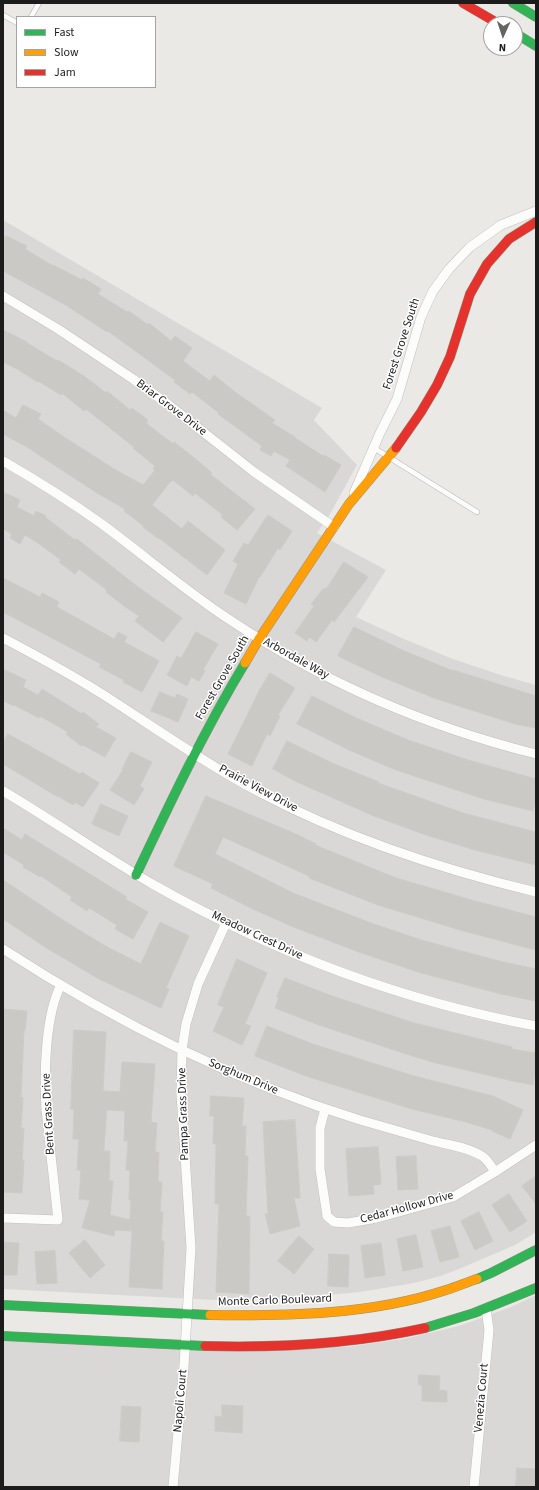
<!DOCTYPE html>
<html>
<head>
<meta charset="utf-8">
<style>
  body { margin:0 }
  #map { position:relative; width:539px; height:1490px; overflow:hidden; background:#ebe9e5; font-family:"Source Sans 3",sans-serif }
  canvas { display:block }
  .frame { position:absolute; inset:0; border:4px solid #1c1c1c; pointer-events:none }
  .legend { position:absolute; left:16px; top:16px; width:140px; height:72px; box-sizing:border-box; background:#fff; border:1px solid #a4a4a4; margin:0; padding:5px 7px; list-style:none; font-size:12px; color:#1c1c1c }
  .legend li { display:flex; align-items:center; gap:8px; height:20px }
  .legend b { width:20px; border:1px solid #a4a4a4 }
  .north { position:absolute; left:483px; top:16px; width:40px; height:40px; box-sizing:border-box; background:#fff; border:1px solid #a4a4a4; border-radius:50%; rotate:183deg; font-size:11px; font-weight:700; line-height:16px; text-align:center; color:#1c1c1c }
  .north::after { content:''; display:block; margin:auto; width:14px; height:18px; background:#646462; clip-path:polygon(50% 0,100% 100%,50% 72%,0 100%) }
</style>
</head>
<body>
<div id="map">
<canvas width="539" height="1490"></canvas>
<div class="frame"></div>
<ul class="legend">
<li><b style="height:5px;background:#30b455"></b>Fast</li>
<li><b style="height:5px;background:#ff9f0a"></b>Slow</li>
<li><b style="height:5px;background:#e5322d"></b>Jam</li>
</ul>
<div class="north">N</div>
</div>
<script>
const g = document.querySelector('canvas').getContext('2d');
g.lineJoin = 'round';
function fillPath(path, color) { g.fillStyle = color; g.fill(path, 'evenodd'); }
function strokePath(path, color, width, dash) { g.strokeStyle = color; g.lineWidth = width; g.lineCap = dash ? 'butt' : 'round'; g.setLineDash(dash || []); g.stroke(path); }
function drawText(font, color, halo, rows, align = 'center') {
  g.font = font + ' "Source Sans 3",sans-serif'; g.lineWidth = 3; g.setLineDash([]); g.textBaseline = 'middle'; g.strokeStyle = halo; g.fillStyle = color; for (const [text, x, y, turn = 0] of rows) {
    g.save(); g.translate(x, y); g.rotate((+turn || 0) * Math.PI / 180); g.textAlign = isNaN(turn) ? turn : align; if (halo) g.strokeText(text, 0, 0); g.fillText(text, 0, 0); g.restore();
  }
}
const residential = new Path2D(`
  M3,220l319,188 -8,12 43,45 -27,49 -13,19 69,37 -30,47 48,22 49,20 51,17 32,9v547l-21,13 -49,21 -25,10 -27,7 -54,9 -64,6 -81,2 -212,-11z
  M536,1295v192h-533v-146l343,6 58,-8 55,-13 52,-19z`);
const building = new Path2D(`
  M6,236l21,10 -2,3 28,17v-1l29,15 1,-2 18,11 -3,5 29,18 2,-1 19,14 1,-2 22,18 4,-5 17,12 -9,13 27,20 4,-6 21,17 40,28 -3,3 23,14v1l28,18 1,-1 17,10 -16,27 -39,-26 4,-6 -16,-9 -3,5 -11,-6 2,-4 -44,-32 1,-1 -27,-21 -2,2 -16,-12 1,-2 -67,-49 -1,1 -43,-28 -61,-33v-29z
  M3,330l24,12v1l30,18 1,-1 26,16 22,17 1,-2 23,19 2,-2 16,12 -2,3 27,21 1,-2 18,14 20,17 -2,1 45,35 -18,21 -16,-13 2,-2 -28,-22 -2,3 -20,-16 -2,2h-1l-18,23 30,24 6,-8 37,29 -18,25 -48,-37v1l-16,-12 1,-1 -20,-15 1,-2 -28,-16 -70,-46 -24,-13v-24l13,8 7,-13 18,9 -3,5 26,18 50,32 29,16 12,-15 -2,-1 2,-3 -22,-18 1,-1 -48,-38 -2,2 -22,-18 -1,2 -23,-14 -1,1 -18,-12 -16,-8z
  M3,492l17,8 -3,7 17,9 2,-5 10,5 -1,1 30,23 2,-1 61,48 44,31 -19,24 -28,-21 4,-5 -15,-10 -18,-14 1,-2 -28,-21 -4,5 -16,-12 2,-2 -23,-17 -13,-8 -5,9 -10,-6 2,-4 -9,-5z
  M268,515l24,16 -12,19 -2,-2 -18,29h-1l-13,27 -22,-11 14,-29 -5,-3 11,-18 4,2z
  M344,562l24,15 -34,45 -2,-2 -16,22 -7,-5 -2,4 -12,-8 19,-27 -3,-2 13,-16 2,1z
  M3,578l37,19 2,-4 17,9 -2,5 57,32 4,-7 9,5 -3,5 35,19 -17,31 -19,-10 1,-2 -25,-13 2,-3 -98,-52z
  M354,627l48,23 51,21v-1l83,26v32l-21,-4 -81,-26 -52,-21 -44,-21z
  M196,632l22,12 -15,26 2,1 -6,10 -8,-4 -4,9 -20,-11 10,-19 4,2z
  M3,669l23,11 -3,7 15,8 4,-6 40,25 1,-2 16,12 -3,3 20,11 -11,19 -22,-12 -2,1 -15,-12 2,-2 -28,-16 -1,2 -25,-13v1l-11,-5z
  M270,673l25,15 -17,27 2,1 -10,20 -3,-2 -15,32 -24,-12 31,-63z
  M160,692l15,6 2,-4 11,5 -10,23 -27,-11z
  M312,696l42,21 54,23 60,20 68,19v20l-3,12 -49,-12 -88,-29 -47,-20 -52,-26z
  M8,734l72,40 2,-2 17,11 -16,24 -8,-5 -2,3 -15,-9v1l-55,-33v-20z
  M287,741l45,22 47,19 -1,1 85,30 73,19v33l-61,-15 -49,-15 -52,-19 -77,-34 -24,-13z
  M131,752l21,10 -12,24 4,3 -10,16 -24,-15 13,-20h-1z
  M206,796l92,39 18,9 -1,1 81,33 79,23 61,16v33l-76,-20 -82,-25 -69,-27v-2l-86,-39 -8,17 78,39 78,30 50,17 78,21 37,8v32l-35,-7 -83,-22 -62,-21 -65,-25 -36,-16 -44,-22 2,-4 -39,-18z
  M101,804l27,12 -9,20 -27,-12z
  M3,828l19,12 3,-6 102,63 -2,2 23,13 -15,27 -18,-10 2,-4 -28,-17 -2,3 -17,-11 2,-3 -31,-21 -1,1 -17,-10 1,-2 -21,-13z
  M3,880l63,42 41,25 34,17 19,-42 29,14 -23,52 3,1 -8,19 -62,-29 -54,-32 -42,-28z
  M237,959l30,14 -22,51 6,2 -9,19 -29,-14 11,-24 -6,-2z
  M285,978l47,18 82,27 98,24v2l24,4v13l-3,19 -20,-4 -81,-19 -38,-12 -75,-25 -44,-17 4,-11h-2z
  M3,1009l24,2 -2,20 -1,-1 -3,67 2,1 -2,30h3l-2,32h2l-2,33 -19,-1 1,-45h-1z
  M267,1026l43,17 59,19 45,14 79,20 30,14 -13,29 -18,-8v-1l-26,-8 -54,-13 -106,-33 -51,-20z
  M74,1030l32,2 -3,59 17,1 2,-30 33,2 -4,58 6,1 -2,29h4l-1,30h4l-2,30h3l-2,29h3l-2,48 -33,-2 3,-56 -17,-1 -1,6 -32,-8 8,-28 -11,-1 2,-29h-4l2,-31h-6l1,-29 -3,-1zM107,1110l18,1 -1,30h4l-2,29h4l-1,30h2l-1,20 -20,-5 3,-34h-4l1,-30h-6z
  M211,1096l33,2 -2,28h4l-1,30h3l-2,60h4l-1,78 -33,-2 3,-88h-4l1,-60h-3l1,-28h-4z
  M295,1120l5,78h-6l6,28 -30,8 -5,-20h3l-5,-92z
  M378,1147l3,37 -8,1 1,9 -25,2 -3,-47z
  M416,1156l2,33 -20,1 -2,-33z
  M536,1176v28l-14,-18z
  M509,1194l18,27 -17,11 -18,-27z
  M479,1212l14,29 -18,9 -14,-29z
  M450,1226l9,31 -19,5 -9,-31z
  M416,1235l7,32 -20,4 -6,-32z
  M299,1236l15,13 -20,25 -16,-13z
  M85,1240l20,25 -15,13 -21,-25z
  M3,1242l16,1 -2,32h-14z
  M381,1243l4,32 -20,3 -4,-32z
  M55,1251l2,32 -20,1 -2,-32z
  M329,1254l20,1 -1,32 -20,-1z
  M419,1375l21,1 -1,14 8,1v11l-25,-1v-16h-3z
  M222,1405l21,1 -1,27 -27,-2v-15l7,1z
  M122,1406l19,1 -2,35 -19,-1z
  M517,1468l19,1v18h-20z`);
const lane = new Path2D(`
  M3,15l14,8
  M31,17l8,-14
  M374,448l103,64`);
const street = new Path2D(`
  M3,296l55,33 75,50 36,26 85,67 80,55
  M3,461c33,19 65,39 96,61 44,32 85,68 131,98 93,62 198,107 306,134
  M354,493l26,-60 17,-34 24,-82 12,-26 16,-22 21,-22 31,-22 35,-14
  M3,638c38,20 75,40 110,63 48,31 95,64 146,91 87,46 181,77 277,100
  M3,791c51,30 100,65 151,94 119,67 248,116 382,141
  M3,949c111,72 230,132 357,171 24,7 48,14 73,21 15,4 35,6 49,15 6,4 9,10 13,16
  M325,1109l-5,19v41l7,47 7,6 14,1 29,-5 76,-21 42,-25 41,-27
  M3,1218l55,2 -12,-111c-2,-35 -1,-94 15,-124
  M173,1487l11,-121 7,-118 -10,-154 1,-44 4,-26 12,-40 28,-61
  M474,1487l15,-157 -3,-21`);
const fast = new Path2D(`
  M513,3l23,14
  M515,33l21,13
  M136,875c34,-72 68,-144 109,-212
  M477,1279l14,-6 45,-23
  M3,1305l207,10
  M425,1328l49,-15 62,-25
  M3,1336l202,10`);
const slow = new Path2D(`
  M245,663l14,-24 90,-135 47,-56
  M210,1315c78,1 161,0 236,-25 11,-3 21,-8 31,-11`);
const jam = new Path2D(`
  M463,3l36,21
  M396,448l25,-36 16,-27 13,-28 20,-63 17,-30 22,-25 27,-17
  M205,1346c73,2 148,-2 220,-18`);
const streetNames = [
  ["Forest Grove South",402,344,-72],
  ["Briar Grove Drive",171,408,37],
  ["Arbordale Way",296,659,29],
  ["Forest Grove South",223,678,-60],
  ["Prairie View Drive",258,789,28],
  ["Meadow Crest Drive",257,936,25],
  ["Sorghum Drive",243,1077,23],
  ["Bent Grass Drive",49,1114,-93],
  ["Pampa Grass Drive",184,1114,-92],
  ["Cedar Hollow Drive",407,1208,-15],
  ["Monte Carlo Boulevard",275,1301,-2],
  ["Venezia Court",482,1398,-85],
  ["Napoli Court",181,1401,-85]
];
fillPath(residential, '#dad8d6');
fillPath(building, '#cbc9c6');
strokePath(building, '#cecbc7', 1);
strokePath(lane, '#c2c1bf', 6);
strokePath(street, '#c2c1bf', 10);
strokePath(fast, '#8f927f', 10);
strokePath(slow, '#8f927f', 10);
strokePath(jam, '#8f927f', 10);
strokePath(lane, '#fcfcfb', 4.5);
strokePath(street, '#fcfcfb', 9);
strokePath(fast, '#30b455', 9);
strokePath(slow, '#ff9f0a', 9);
strokePath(jam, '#e5322d', 9);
drawText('12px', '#1c1c1c', '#fff', streetNames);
</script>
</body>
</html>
